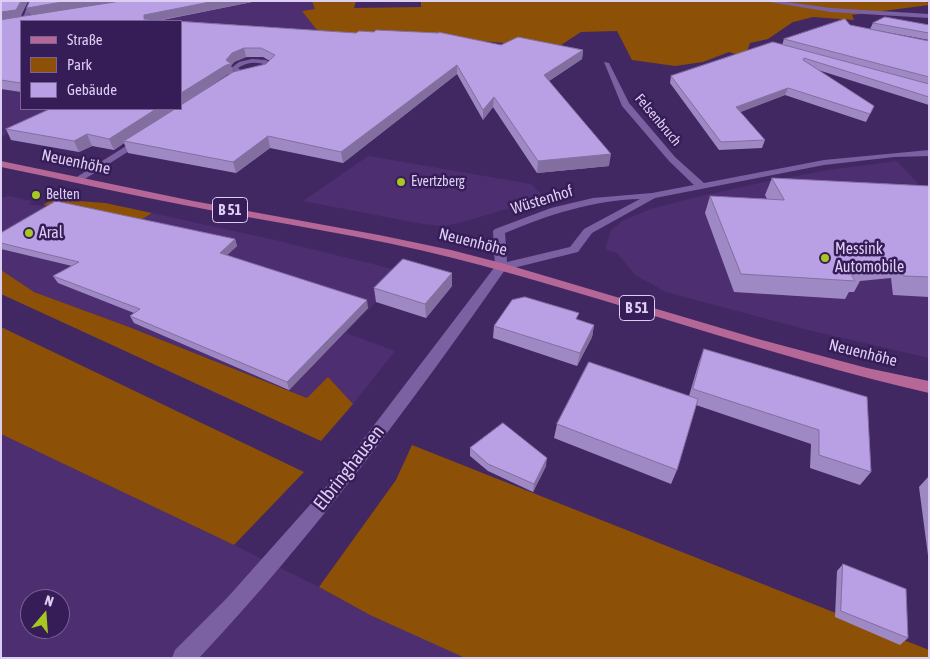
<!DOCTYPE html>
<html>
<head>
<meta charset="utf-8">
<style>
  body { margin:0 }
  #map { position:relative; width:930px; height:659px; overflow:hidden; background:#422863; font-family:"Asap Condensed",sans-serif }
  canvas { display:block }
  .frame { position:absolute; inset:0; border:2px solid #dccff3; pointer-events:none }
  .legend { position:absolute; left:20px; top:20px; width:162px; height:90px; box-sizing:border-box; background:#371d57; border:1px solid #796495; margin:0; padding:6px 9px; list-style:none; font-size:15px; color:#dccff3 }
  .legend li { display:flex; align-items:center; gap:10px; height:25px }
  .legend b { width:25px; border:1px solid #796495 }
  .north { position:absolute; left:20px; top:589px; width:50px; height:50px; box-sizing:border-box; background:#371d57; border:1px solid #796495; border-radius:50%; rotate:18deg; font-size:14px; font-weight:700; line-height:20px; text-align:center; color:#dccff3 }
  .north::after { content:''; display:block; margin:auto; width:18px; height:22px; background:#a6c821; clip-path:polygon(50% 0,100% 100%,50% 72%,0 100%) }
</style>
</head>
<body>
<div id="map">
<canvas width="930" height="659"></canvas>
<div class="frame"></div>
<ul class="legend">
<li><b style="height:6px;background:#b56897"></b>Straße</li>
<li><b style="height:14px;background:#8d5007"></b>Park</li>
<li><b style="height:14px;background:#b99fe4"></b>Gebäude</li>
</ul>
<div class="north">N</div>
</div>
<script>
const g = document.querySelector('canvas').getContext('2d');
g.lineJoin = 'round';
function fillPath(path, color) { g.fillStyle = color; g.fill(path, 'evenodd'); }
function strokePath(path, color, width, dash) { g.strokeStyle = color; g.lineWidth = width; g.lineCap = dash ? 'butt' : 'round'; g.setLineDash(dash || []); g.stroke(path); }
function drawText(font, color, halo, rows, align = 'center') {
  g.font = font + ' "Asap Condensed",sans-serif'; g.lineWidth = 5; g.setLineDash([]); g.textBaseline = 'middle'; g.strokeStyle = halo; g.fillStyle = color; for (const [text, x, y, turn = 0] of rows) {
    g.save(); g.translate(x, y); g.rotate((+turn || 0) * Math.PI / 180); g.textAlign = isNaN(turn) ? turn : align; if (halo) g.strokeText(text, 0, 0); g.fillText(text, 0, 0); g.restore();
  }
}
const built = new Path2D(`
  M146,1h166l4,8 -14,2 18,23 -139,-13h-160v88h75l-65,14 -30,14v-115z
  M368,156l163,28 14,14 -86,25 -18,3 -24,-3 -114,-22z
  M897,161l32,34v163l-121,-28 -142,-38 -31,-17 -18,-22 -10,-3 -1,-5 6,-16 12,-9 27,-11 46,-12 72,-16 59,-11z
  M9,196l23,5 -3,3 112,16 11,-7 123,27 130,32 -59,61 49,18 -42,53 -25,-27 -20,21 -179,-71 -95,-35 -33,-22v-72z
  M1,434l233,111 85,42 51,28 95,43h-464zM30,599h30v30h-30z`);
const green = new Path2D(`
  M312,1h44l-2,7 67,-1v-6h508v4l-77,10 2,5 -41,-3 -20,5 -25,17 -18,4 -5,14 -16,-5 -26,10 -28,4 -43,-6 -15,-29 -36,1 -26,17c-78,-11 -156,-13 -235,-15l-18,-23 13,-2z
  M52,199l53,4 47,10 -11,7 -52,-11 -46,-4z
  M1,270l33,22 95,35 178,71 21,-21 25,27 -32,37 -320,-147z
  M1,327l303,145 -70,73 -233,-111z
  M412,445l517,205v8h-464l-95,-43 -51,-28 77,-107z`);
const stream = new Path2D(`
  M924,1h5v2z`);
const minor = new Path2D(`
  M29,1h6l-8,19 -5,1z
  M252,59l14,1 9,5 -4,5 -10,4 -4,-2 11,-6c-10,-5 -21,-4 -30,2l8,5 -4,2 -12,-6 9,-7z
  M604,62l5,1 20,40 46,54 30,27v4h-8l-28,-27 -47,-55z
  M142,136l3,1v4l-65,41 -3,1 -5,-3z`);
const tertiary = new Path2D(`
  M501,263l6,4c-95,136 -194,270 -308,391h-27l3,-8 52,-52 106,-119 164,-215z`);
const secondary = new Path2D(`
  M763,1h15l53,7 98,6v4l-98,-6z
  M929,150v6l-35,1 -70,8 -169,33 -63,35 -14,19 -77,19 -6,-4 -2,-36 2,-2 56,-21 42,-10 59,-5 172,-33zM640,199l-56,30 -14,18 -63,15 -2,-29c43,-18 88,-33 135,-34z`);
const primary = new Path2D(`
  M1,161l192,40 186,34 72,15 54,14 253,75 109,29 62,13v12c-161,-37 -316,-94 -476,-135 -85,-22 -173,-34 -259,-51 -64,-12 -129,-27 -193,-40z`);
const wall = new Path2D(`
  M1,1h27l-8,16 11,-2 -4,-7 3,-7h227l-94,19 193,13 18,-1 64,1v-1l63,13 82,5 -1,9 -33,22 60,85 -72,7 -44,-66 -10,13 -26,-46 -114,89 -73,-15 -34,25 -108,-20 -4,-10 -10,7 -22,-4 -13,6 -68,-12 -5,-11 175,-20 -160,-88v71l-20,-3zM111,2h6l-55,8zM246,57h17l7,4 -4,3 -33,8 -2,-6 3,-4zM228,74h2l-39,25z
  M873,23l56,2v15l-59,-11z
  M850,25l79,16v64l-111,-35 56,36 -8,16 -81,-27 -45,17 25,28 -3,8 -43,2 -49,-67 1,-7 111,-31 2,-6z
  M772,178l157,8v111l-36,-2 -2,-17 -31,3 -6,11h-5l-4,7 -111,-7 -29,-79 5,-17 57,3 -2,-4z
  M1,233l234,6 2,7 -10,9 141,53 -79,82 -155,-67 -4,-7 4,-3 -76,-30 -5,-7 19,-10 -71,-17z
  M452,286l-26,32 -50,-16 -2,-14z
  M578,320l16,5 -2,12 -15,29 -84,-28 1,-12z
  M704,349l163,48 4,75 -11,13 -50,-17 1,-24 -115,-39 -19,65 -6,14 -117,-46 3,-14 132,-28 10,-34z
  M470,448l76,18 -13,26 -45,-21 -18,-15z
  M929,476v87l-10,-76z
  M843,564l65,74 -8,7 -65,-28 2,-46z`);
const shadedWall = new Path2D(`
  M21,1h7l-8,17 -19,3v-9z
  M68,1h57l-14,1 -80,14 -4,-8z
  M215,1h42l-102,20 -11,-2v-4z
  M244,48l2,9 -12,5 -3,4 2,7 -5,1 -47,31v-12l51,-40z
  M583,50l-1,9 -39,26 1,-10z
  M457,65v9l-114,89 -2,-11z
  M788,88l-3,7 -52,20 3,-8z
  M494,97l-1,10 -10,13v-10z
  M156,109h20l-52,32v2l-10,7 -5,-11z
  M87,134l5,12 -13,6 -5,-11z
  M268,136l2,12 -34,25 -3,-11z
  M611,154l-2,12 -72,7 1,-12z
  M235,239l2,7 -15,14 -2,-7z
  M452,273v13l-26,32 -1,-14z
  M367,300l1,8 -79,82 -2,-8z
  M594,325l-2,12 -15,29 3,-13z
  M547,458l-1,8 -13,26 1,-8z`);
const building = new Path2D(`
  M1,1h20l-5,9 -15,2z
  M30,1h38l-41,7z
  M121,1h94l-71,14v4l212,14 3,-2 15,1 2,-2 63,3 -1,-1 63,13 17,-8 65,13 -39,25 67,79 -73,7 -44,-64 -11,13 -26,-45 -116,87 -73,-16 -35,26 -109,-21 51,-32h6v-4l52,-33 33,-8 9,-9 -14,-7h-17l-12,5 -6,7 5,4 -5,1 -45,28v-72h-160v62l-20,-3v-60z
  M885,17l44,8v8l-56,-10z
  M845,19l5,6 79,16v36l-145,-38z
  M773,42l156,42v13l-125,-39 -1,2 71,46 -4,8 -82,-26 -52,19 29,33 -44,2 -50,-66z
  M50,109h106l-47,30 -22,-5 -13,7 -68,-12z
  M772,178l157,8v91l-25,-1 -2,-16 -38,3v10h-14l5,8 -114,-7 -31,-78 74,4z
  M56,201l179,38 -15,14 147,47 -80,82 -157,-66 10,-7 -87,-33 26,-14 -78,-19v-10z
  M403,259l49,14 -27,31 -51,-16z
  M525,297l54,16 -3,6 18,6 -14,28 -86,-27 18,-26z
  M704,349l163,48 4,75 -52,-17v-25l-126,-41z
  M589,362l109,37 -21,71 -120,-46z
  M503,423l44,35 -13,26 -46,-20 -18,-16z
  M843,564l63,25 2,49 -67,-27z`);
const markers = [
  [401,182,5,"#a6c821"],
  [36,195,5,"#a6c821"],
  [29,233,5,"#a6c821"],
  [825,258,5,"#a6c821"]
];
const farStreetnames = [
  ["Felsenbruch",658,120,50]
];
const farPoinames = [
  ["Evertzberg",411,182],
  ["Belten",46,195]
];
const shields = [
  [230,210,35],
  [637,308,35]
];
const shieldNames = [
  ["B 51",230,210],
  ["B 51",637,308]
];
const streetNames = [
  ["Neuenhöhe",76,162,12],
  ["Wüstenhof",542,200,-17],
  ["Neuenhöhe",473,242,14],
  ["Neuenhöhe",863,353,14]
];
const poiNames = [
  ["Aral",39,233],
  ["Messink",835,249],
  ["Automobile",835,267]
];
const nearStreetnames = [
  ["Elbringhausen",349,468,-52]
];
fillPath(built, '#4c2e71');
fillPath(green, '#8d5007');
fillPath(stream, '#0d2722');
fillPath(minor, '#7b61a2');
fillPath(tertiary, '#7b61a2');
fillPath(secondary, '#7b61a2');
fillPath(primary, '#b56897');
fillPath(wall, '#9f89c4');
fillPath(shadedWall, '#826fa0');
fillPath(building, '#b99fe4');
strokePath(building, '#826fa0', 1);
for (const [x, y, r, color] of markers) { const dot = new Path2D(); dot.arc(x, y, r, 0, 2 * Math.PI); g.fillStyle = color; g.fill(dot); strokePath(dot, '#371d57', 2); }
drawText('14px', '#dccff3', '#371d57', farStreetnames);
drawText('14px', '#dccff3', '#371d57', farPoinames, 'left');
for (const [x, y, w] of shields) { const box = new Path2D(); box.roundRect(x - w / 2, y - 12.5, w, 25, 4); g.fillStyle = '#371d57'; g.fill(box); strokePath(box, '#dccff3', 1); }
drawText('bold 15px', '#dccff3', null, shieldNames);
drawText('16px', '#dccff3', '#371d57', streetNames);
drawText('16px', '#dccff3', '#371d57', poiNames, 'left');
drawText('19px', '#dccff3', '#371d57', nearStreetnames);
</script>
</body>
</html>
